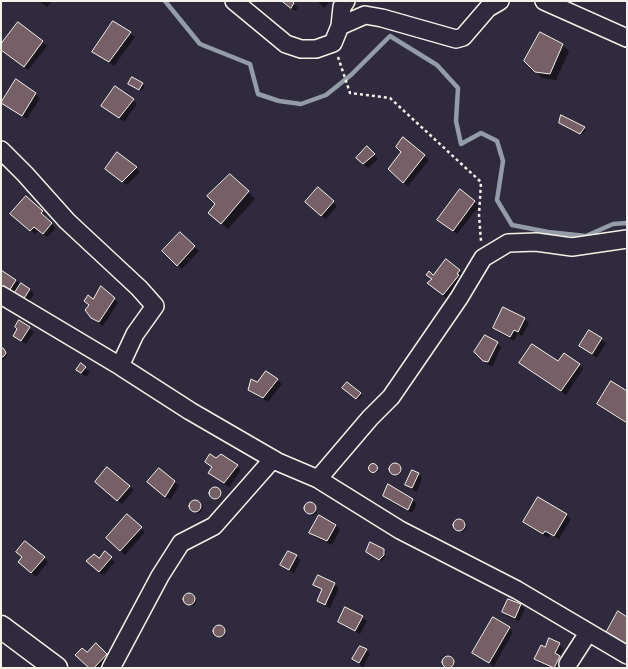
<!DOCTYPE html>
<html>
<head>
<meta charset="utf-8">
<style>
  body { margin:0 }
  #map { position:relative; width:628px; height:669px; overflow:hidden; background:#2f2a3d; font-family:Itim,sans-serif }
  canvas { display:block }
  .frame { position:absolute; inset:0; border:2px solid #f4f1e8; pointer-events:none }
</style>
</head>
<body>
<div id="map">
<canvas width="628" height="669"></canvas>
<div class="frame"></div>
</div>
<script>
const g = document.querySelector('canvas').getContext('2d');
g.lineJoin = 'round';
function fillPath(path, color) { g.fillStyle = color; g.fill(path, 'evenodd'); }
function strokePath(path, color, width, dash) { g.strokeStyle = color; g.lineWidth = width; g.lineCap = dash ? 'butt' : 'round'; g.setLineDash(dash || []); g.stroke(path); }
const shadow = new Path2D(`
  M39,1h13l-5,6z
  M283,1h7l8,7 -3,3z
  M317,1h14l-7,7z
  M113,22l17,11 5,4 -21,29 -21,-14z
  M18,23l29,23 -19,24 -27,-21v-4z
  M562,45l7,6 -13,29 -14,-2 -7,-7z
  M133,78l12,8 -4,5 -10,-6z
  M17,81l23,17 -13,21 -20,-12 -5,-4z
  M133,100l4,4 -13,18 -21,-16z
  M562,116l22,12 2,2 -4,5 -20,-10 -2,-2z
  M403,139l26,21 -21,26 -15,-13 9,-21z
  M367,147l11,12 -10,9 -7,-6z
  M136,168l4,4 -13,13 -21,-16z
  M318,189l19,17 -11,13 -15,-13z
  M248,192l7,7 -27,30 -19,-16z
  M26,197l20,19 -1,2 11,10 -9,9 -8,-7 -4,4 -19,-16z
  M475,202l4,4 -22,28 -14,-10z
  M180,233l19,18 -17,18 -19,-18z
  M446,260l18,15 -2,5 -15,19 -19,-16 5,-3 -6,-5 7,1z
  M1,271l15,9 5,5 9,4 4,5 -6,9 -27,-17z
  M114,298l4,5 -15,23 -6,-4 -5,-4 1,-17z
  M525,319l4,4 -7,13 -4,-3 -4,8 -16,-9 -4,-4z
  M19,321l15,11 -8,12 -12,-8 4,-7z
  M589,331l17,12 -9,15 -17,-12z
  M497,343l4,4 -8,19 -5,-1 -13,-13z
  M1,349l5,3 1,3 -4,5 -2,-1z
  M521,363h37l21,1 4,5 -17,26 -41,-28z
  M81,365l9,7 -4,5 -8,-7z
  M266,372l16,12 -14,18 -14,-8 -4,-4 8,-7z
  M347,384l15,11 -4,5 -13,-10z
  M627,392v32l-25,-16 -4,-4z
  M216,459l21,7 4,4 -12,17 -20,-14z
  M390 470a6 6 0 1 1 12 0a6 6 0 1 1-12 0Z
  M370 469a4 4 0 1 1 8 0a4 4 0 1 1-8 0Z
  M159,469l20,17 -9,14 -17,-14z
  M418,474l4,4 -5,14 -6,-3 -5,-4z
  M100,486h29l5,4 -12,14z
  M388,486l25,14 4,4 -5,9 -24,-13 -4,-5z
  M210 494a6 6 0 1 1 12 0a6 6 0 1 1-12 0Z
  M191 507a6 6 0 1 1 12 0a6 6 0 1 1-12 0Z
  M311,503l3,2 3,8 -5,3 -6,-5 -1,-4 2,-3z
  M567,515l4,4 -12,20 -9,-5 -2,4 -20,-12 -4,-4z
  M127,516l18,16 -20,23 -14,-13z
  M455 526a6 6 0 1 1 12 0a6 6 0 1 1-12 0Z
  M336,525l4,5 -8,15 -18,-8 -4,-5z
  M384,550l2,2 -1,5 -4,4 -14,-9z
  M105,552l10,10 -12,14 -11,-11z
  M296,556l5,4 -7,13 -8,-4 -5,-4z
  M44,558l4,4 -12,15 -17,-15z
  M315,584h19l5,4 -9,20 -8,-3 -4,-5 4,-10z
  M187,594h4l5,5v4l-2,3h-4l-5,-5 -1,-4z
  M520,605l5,4 -6,12 -12,-5 -4,-4z
  M346,609l16,8 5,4 -7,13 -17,-8 -4,-5z
  M214 632a6 6 0 1 1 12 0a6 6 0 1 1-12 0Z
  M509,627l4,5 -19,34 -16,-9 -4,-4z
  M96,644l15,15 -9,9h-12z
  M559,644l4,5 -4,8 5,4 -4,7h-10l-10,-5 -5,-4 10,-11z
  M366,650l4,4 -7,13 -10,-8z
  M446,657h4l5,6 -2,5h-6l-4,-5v-4z`);
const stream = new Path2D(`
  M165,1l35,43 50,20 8,30 21,7 22,3 25,-9 25,-20 39,-39 47,29 21,23 -2,33 5,23 20,-11 16,8 6,20 -6,39 15,25 36,7 38,4 27,-12 14,-1`);
const building = new Path2D(`
  M282,1h10l2,2 -3,5z
  M113,21l18,11 -22,30 -17,-10z
  M18,22l25,19 -19,26 -23,-17v-6z
  M540,32l23,12 -13,30 -15,-2 -11,-11z
  M132,77l11,6 -4,7 -11,-6z
  M16,79l20,14 -14,23 -21,-13z
  M115,86l19,13 -15,19 -18,-12z
  M561,115l24,12 -5,7 -21,-11z
  M403,137l22,18 -22,28 -15,-14 13,-17 -5,-5z
  M367,146l8,8 -12,10 -7,-6z
  M117,152l20,15 -15,15 -17,-13z
  M230,174l19,17 -28,33 -13,-11 7,-9 -8,-8z
  M318,187l16,14 -13,15 -16,-14z
  M460,189l15,12 -22,30 -16,-11z
  M26,196l17,15 -2,2 11,10 -9,11 -9,-7 -4,4 -20,-17z
  M180,232l15,14 -18,20 -15,-15z
  M446,259l14,11 -3,4 2,1 -16,20 -16,-12 5,-4 -6,-4 3,-4 4,4z
  M1,270l15,10 -7,11 -8,-5z
  M21,283l9,6 -7,11 -9,-6z
  M101,286l14,12 -16,24 -8,-4 -6,-8 4,-5 -5,-4 4,-6 5,4z
  M503,307l22,11 -7,14 -4,-2 -4,7 -17,-9z
  M19,320l11,7 -9,14 -8,-5 4,-7 -2,-2z
  M589,330l13,8 -10,16 -13,-8z
  M485,335l13,7 -10,20 -5,-1 -9,-9z
  M532,344l26,17 6,-8 16,11 -19,27 -42,-28z
  M1,347l3,2 2,4 -2,3 -3,2z
  M81,363l5,4 -5,6 -5,-3z
  M266,371l12,8 -15,19 -15,-8 3,-11 6,3z
  M611,381l16,10v32l-30,-19z
  M347,382l14,11 -5,6 -14,-11z
  M210,454l6,4 5,-4 17,11 -14,18 -16,-10 4,-6 -7,-5z
  M389 469a6 6 0 1 1 12 0a6 6 0 1 1-12 0Z
  M368.5 468a4.5 4.5 0 1 1 9 0a4.5 4.5 0 1 1-9 0Z
  M107,467l23,19 -13,15 -22,-19z
  M159,468l16,13 -10,16 -18,-15z
  M412,470l7,3 -7,15 -7,-3z
  M388,484l25,15 -5,11 -25,-14z
  M209 493a6 6 0 1 1 12 0a6 6 0 1 1-12 0Z
  M538,497l29,17 -13,22 -9,-5 -2,3 -20,-12z
  M189 506a6 6 0 1 1 12 0a6 6 0 1 1-12 0Z
  M304 508a6 6 0 1 1 12 0a6 6 0 1 1-12 0Z
  M127,514l15,13 -22,24 -14,-13z
  M319,515l17,10 -9,16 -18,-8z
  M453 525a6 6 0 1 1 12 0a6 6 0 1 1-12 0Z
  M25,541l20,16 -14,16 -13,-11 4,-5 -6,-5z
  M370,542l14,7v6l-5,5 -13,-8z
  M105,551l7,6 -13,15 -13,-11 8,-7 5,4z
  M288,551l9,4 -8,15 -9,-5z
  M318,575l17,8 -10,22 -8,-4 5,-12 -9,-4z
  M183 599a6 6 0 1 1 12 0a6 6 0 1 1-12 0Z
  M508,599l13,5 -6,14 -13,-6z
  M345,607l18,9 -8,15 -17,-9z
  M618,611l9,6v28l-21,-12z
  M493,617l17,10 -21,36 -17,-10z
  M213 631a6 6 0 1 1 12 0a6 6 0 1 1-12 0Z
  M549,638l11,5 -5,10 5,3 -6,12 -20,-9 7,-14 4,2z
  M96,643l11,11 -13,14h-5l-14,-13 7,-7 5,4z
  M360,646l7,3 -8,14 -7,-4z
  M442 662a6 6 0 1 1 12 0a6 6 0 1 1-12 0Z`);
const path = new Path2D(`
  M338,57l12,36 40,5 91,84 -2,33 2,26`);
const street = new Path2D(`
  M234,1l52,43 15,5h15l17,-6 7,-17 2,-19 4,-6
  M544,1l83,37
  M340,26l25,-11 17,3 74,21 7,-2 25,-29 12,-7
  M1,150l24,24 42,47 72,67 16,18 -20,28 -15,32
  M1,295l119,71 70,45 88,51 40,17 52,-61 21,-21 68,-99 24,-40 25,-15 28,-1 36,5 55,-8
  M318,479l82,51 117,60 110,65
  M568,664l20,-31
  M111,668l49,-92 21,-33 33,-17 59,-67`);
const secondary = new Path2D(`
  M1,627l55,41`);
fillPath(shadow, '#0007');
strokePath(stream, '#939ca7', 4.5);
fillPath(building, '#765f66');
strokePath(building, '#f4f1e8', 1);
strokePath(street, '#f4f1e8', 20);
strokePath(secondary, '#f4f1e8', 25);
strokePath(path, '#f4f1e8', 2.5, [3, 3]);
strokePath(street, '#2f2a3d', 17);
strokePath(secondary, '#2f2a3d', 22);
</script>
</body>
</html>
